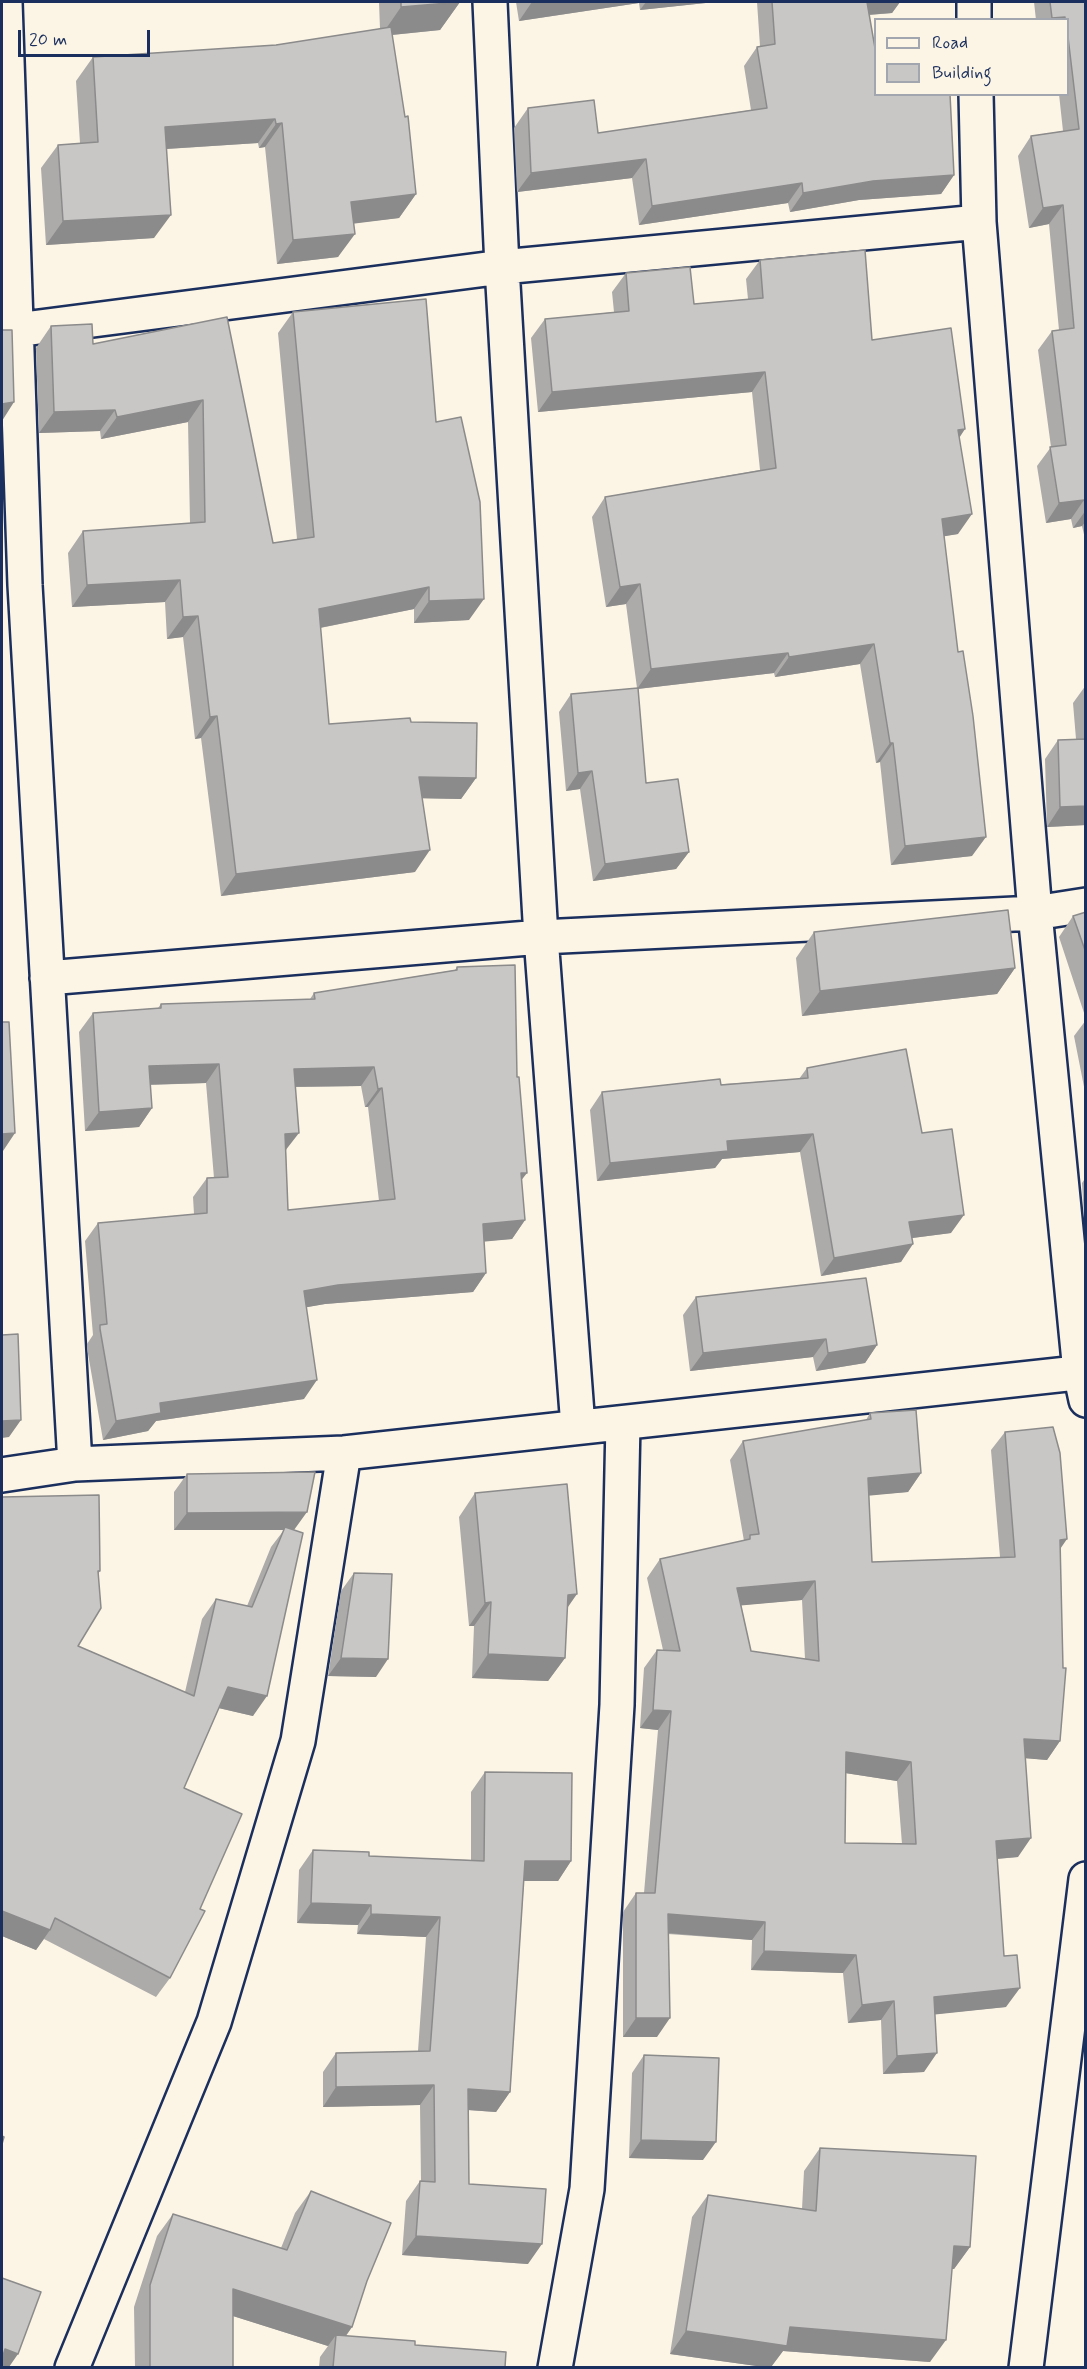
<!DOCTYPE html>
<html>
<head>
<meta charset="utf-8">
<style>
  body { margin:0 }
  #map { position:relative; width:1087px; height:2369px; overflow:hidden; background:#fcf5e5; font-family:Mynerve,sans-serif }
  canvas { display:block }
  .frame { position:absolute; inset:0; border:3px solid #1b2f5e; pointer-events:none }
  .legend { position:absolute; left:874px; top:18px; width:195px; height:78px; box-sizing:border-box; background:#fcf5e5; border:2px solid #a2a6af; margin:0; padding:8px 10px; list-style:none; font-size:18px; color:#1b2f5e }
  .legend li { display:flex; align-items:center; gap:12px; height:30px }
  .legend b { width:30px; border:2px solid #a2a6af }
  .scale { position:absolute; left:18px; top:30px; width:132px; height:27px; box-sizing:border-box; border:3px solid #1b2f5e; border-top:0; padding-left:8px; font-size:18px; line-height:21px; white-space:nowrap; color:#1b2f5e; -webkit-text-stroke:4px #fcf5e5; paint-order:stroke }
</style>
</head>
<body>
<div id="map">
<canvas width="1087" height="2369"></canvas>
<div class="frame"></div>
<ul class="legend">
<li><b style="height:8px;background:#fcf5e5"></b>Road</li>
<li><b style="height:16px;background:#c8c7c6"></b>Building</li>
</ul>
<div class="scale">20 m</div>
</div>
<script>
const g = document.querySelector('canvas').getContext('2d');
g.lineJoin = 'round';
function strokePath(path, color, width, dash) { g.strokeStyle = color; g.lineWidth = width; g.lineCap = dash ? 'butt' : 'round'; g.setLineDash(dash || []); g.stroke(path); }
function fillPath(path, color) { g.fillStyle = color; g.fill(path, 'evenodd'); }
const minor = new Path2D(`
  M5,2l20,583 50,879
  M490,2l12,265 39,670 37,490
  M974,2v18
  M976,94l3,128 56,691 45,459 6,28
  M16,330l486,-63 477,-45
  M47,978l494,-41 494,-24 51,-8
  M2,1475l73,-11 269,-11 742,-81
  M72,2368l142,-346 84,-281 46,-288
  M555,2368l32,-179 30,-484 6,-282
  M1026,2368l60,-489`);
const wall = new Path2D(`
  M379,2h81l-20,28 -48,5 24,159 -17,24 -45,5 -16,34 -61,7 -12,-117 -6,1 -1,-5 -91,6 -13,89 -108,7 -5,-77 17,-23 22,-2 -4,-62 17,-24 183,-12 104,-16z
  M516,2h199l-75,8 -1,-7 -120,18z
  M757,2h143l-8,11 -23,2 7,79 78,81 -13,19 -82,6 -69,12 -2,-9 -149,22 -7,-47 -115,14 -3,-64 14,-20 70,25 153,-23 -7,-44 13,-19 3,-1z
  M1034,2h52v541l-4,-17 -9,2 -2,-9 -25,4 -9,-57 14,-19 -13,-97 14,-19 7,-1 -10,-106 -20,4 -11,-72 13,-20 32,-5 -4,-37h9v-74h-32z
  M760,260l112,80 88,98 -2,96 -14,2 28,320 -81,9 -11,-103 -4,1 -16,-99 -85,13 -1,-4 -136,16 8,94 43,69 -13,17 -83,12 -13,-92 -14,2 -7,-79 12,-18 66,-6 -11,-84 -20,3 -14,-90 13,-20 155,-27 -8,-78 -214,20 -7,-74 14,-19 69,-7 -2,-20 14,-19 68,31 54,-5 -2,-20z
  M293,312l143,110 33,198 -55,3v-14l-94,19 9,96 82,-2 65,56 -15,21 -39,-1 -7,74 -194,24 -20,-158 -6,1 -12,-102 -16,2 -2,-37 -93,5 -4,-54 15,-22 107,-8 -2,-101 -87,17 -1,-8 -61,2 -3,-85 15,-22 42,18 134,-27 46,226 24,-4 -19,-206z
  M1086,685v140l-39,2 -2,-68 13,-19 18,-1 -3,-36z
  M1086,912v107l-27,-82 14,-21z
  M814,932l201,36 -18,26 -195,22 -6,-58z
  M457,967l60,110 4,103 4,40 -13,19 -28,2 2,32 -13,19 -148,12 -18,3 -3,92 -148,22 -8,10 -45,9 -16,-92v-4l6,-9 -8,-94 13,-18 96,-9 -1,-17 14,-19h7l-8,-95 -56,2 2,23 -13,19 -54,4 -6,-99 14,-19 65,-5 3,-4 149,-5 4,-6 141,-23zM361,1086l4,21h3l11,94 -91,9 -2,-59 9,-64z
  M1086,1020v77l-12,-61z
  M807,1068l115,65 29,100 -39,5 -11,24 -80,14 -21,-124 -78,7 -7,9 -118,13 -7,-71 12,-18 197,-13z
  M1086,1177v40h-2l-2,-34z
  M696,1297l181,48 -12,18 -49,8 -3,-14 -123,14 -7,-56z
  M870,1413l51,60 -13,19 -39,3 3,67 128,-5 -9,-107 14,-18 55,117v192l-13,19 -22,-2 -7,99 -21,2 9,148 -71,7 -11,58 -41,2 -2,-54 -33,3 -5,-50 -92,-3 1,-30 -84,-6 -11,103h-34v-125l13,-19h8l14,-163 -18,-2 4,-60 13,-18h6l-16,-72 13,-19 84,-18 -14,-81 13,-19 123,-21zM802,1600l3,59 -54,-8 -10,-46zM845,1773l52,8 5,63 -57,-1z
  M187,1474l107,56 -41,186 -34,-8 -35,80 -14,190 -14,19 -112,-58 -8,11 -34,-14v-439l98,74 -2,3 -20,72 107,46 17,-73 14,-20 31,7 24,-59 13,-17h-110v-38z
  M475,1493l92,115 -2,50 -17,23 -76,-3 2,-52h-5l-10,-109z
  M354,1573l22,104 -48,-1 13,-85z
  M485,1772l86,89 -13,20h-34l-14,211 -14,20 -28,-2 1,74 59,80 -126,-9 4,-54 14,-20h1l-1,-76 -97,2v-35l13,-19 82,-2 8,-114 -69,-3 1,-9 -61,-2 2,-53 14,-20 56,6 102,4v-68z
  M644,2055l59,105 -74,-2 3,-85z
  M820,2148l150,99 -16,22h-2l-22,93 -147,-11 -12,16h-7l-94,-13 22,-137 16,-22 94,14 2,-38z
  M311,2191l56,90 -15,46 -6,9 69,9 90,22h-186l1,-10 8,-11 -95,-30v51h-98l-1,-60 23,-71 16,-22 108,34 14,-35z`);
const shadedWall = new Path2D(`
  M460,2l-20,28 -59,6 20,-29z
  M532,2h108l-1,1 -120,18z
  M646,2h69l-75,8z
  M863,2h37l-8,11 -39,3z
  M1065,17l-2,3h-12l1,-2z
  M275,119l-17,24 -109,7 16,-23z
  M282,123l-17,24 -6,1 17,-24z
  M646,159l-14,19 -115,14 14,-19z
  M954,175l-13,19 -82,6 -69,12 13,-19 70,-12z
  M802,183l-14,20 -149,22 13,-19z
  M416,194l-17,24 -64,8 16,-24z
  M1063,205l-14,19 -20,4 14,-20z
  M171,215l-17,23 -108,7 17,-24z
  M355,234l-17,23 -61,7 16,-24z
  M765,372l-13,20 -214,20 14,-20z
  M203,400l-15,22 -87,17 16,-22z
  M14,402l-12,19v-17z
  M115,410l-15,21 -61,2 15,-21z
  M965,429l-13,20 6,-19z
  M1084,500l-13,19 -25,4 13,-20z
  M1086,510v11l-4,5 -9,2z
  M972,514l-14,20 -30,5 14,-20z
  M180,580l-15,22 -93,5 15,-22z
  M640,584l-14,20 -20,3 14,-20z
  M429,587l-15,22 -110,22 15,-22z
  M484,599l-15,21 -55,3 15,-22z
  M198,616l-15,21 -16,2 16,-22z
  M874,644l-14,20 -85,13 14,-20z
  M788,653l-14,20 -137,16 14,-20z
  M217,716l-16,22 -6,1 15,-22z
  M890,743h3l-13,19 -4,1z
  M592,771l-12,18 -14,2 12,-18z
  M419,777l57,1 -15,21 -57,-1z
  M1086,806v19l-39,2 13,-20z
  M986,837l-14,19 -81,9 14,-19z
  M430,850l-15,22 -194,24 15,-22z
  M689,852l-13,17 -83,12 12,-17z
  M1015,968l-18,26 -195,22 18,-25z
  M219,1064l-13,19 -70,2 13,-19z
  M374,1067l-13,19 -80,1 13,-18z
  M382,1088l-14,19h-3l13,-18z
  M152,1108l-13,19 -54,4 14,-19z
  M15,1133l-12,18h-1v-17z
  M299,1133l-14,18v-17z
  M813,1134l-13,18 -78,7 -7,9 -118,13 13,-18 117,-22z
  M521,1173h6l-14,18z
  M964,1215l-13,18 -54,7 12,-18z
  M525,1220l-13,19 -42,4 13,-19z
  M913,1244l-12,18 -80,14 13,-18z
  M486,1273l-13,19 -148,12 -34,6 13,-19 34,-6z
  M826,1339l-13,18 -123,14 13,-18z
  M877,1345l-12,18 -49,8 12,-18z
  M317,1380l-13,19 -148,22 -8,10 -45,9 13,-19 44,-18z
  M21,1420l-12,17 -7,1v-17z
  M921,1473l-13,19 -53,5 13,-19z
  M307,1512l-13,18 -9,-3 -1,3h-110l13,-17z
  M1067,1539l-13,19 6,-18z
  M815,1581l-13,19 -78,7 13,-19z
  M577,1594l-16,23 7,-22z
  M491,1602l-17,24h-5l16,-23z
  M488,1654l77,4 -17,23 -76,-3z
  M341,1658l47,1 -12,18 -48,-1z
  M228,1687l39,9 -14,20 -39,-9z
  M653,1710l18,1 -13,19 -18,-2z
  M1024,1739l36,2 -13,19 -37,-3z
  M846,1752l65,10 -14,19 -65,-10z
  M1031,1838l-13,19 -35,3 13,-19z
  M525,1861h46l-13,20h-46z
  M311,1903l60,2 -13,20 -61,-2z
  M2,1911l48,19 -14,20 -34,-14z
  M371,1914l69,3 -14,20 -69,-3z
  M668,1914l97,8 -13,18 -97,-8z
  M764,1951l92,4 -13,18 -92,-3z
  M1020,1988l-14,19 -85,9 13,-19z
  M894,2001l-13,19 -33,3 14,-18z
  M636,2018h34l-13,19h-34z
  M937,2053l-13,19 -41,2 14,-18z
  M434,2085l-14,20 -97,2 13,-20z
  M468,2089l42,3 -14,20 -42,-3z
  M641,2140l75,2 -13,18 -74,-2z
  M416,2236l126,8 -14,20 -126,-9z
  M954,2246l16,1 -16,22 -16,-1z
  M233,2289l119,38 -16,22v-14l-8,11 -111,-35z
  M790,2327l156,13 -16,22 -147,-11 -12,16h-7l-94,-13 16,-23z
  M5,2349l13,5 -9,13h-7v-12z`);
const building = new Path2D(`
  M401,2h59l-59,5z
  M772,2h95l9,52v40h74l4,81 -81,6 -70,12 -1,-10 -150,23 -6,-47 -115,14 -3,-65 66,-8 4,33 169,-25 -10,-61 18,-3z
  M1050,2h36v503l-2,-5 -25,3 -9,-56 16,-2 -14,-114 22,-3 -11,-123 -20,3 -12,-72 48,-7 -11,-92v-17h-3v-3l-13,1z
  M391,27l14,90 3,-1 8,78 -65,8 4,32 -62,6 -11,-117 -6,1 -1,-5 -110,8 6,88 -108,6 -5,-76 40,-3 -5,-85 183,-12z
  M865,250l7,90 79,-12 14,101 -7,1 14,84 -30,5 16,133 5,-1 10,65 13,121 -81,9 -12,-103h-3l-16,-99 -85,13 -1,-4 -137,16 -11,-85 -20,3 -15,-90 171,-29 -11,-96 -213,20 -7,-73 84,-8 -3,-38 64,-6 4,37 69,-6 -3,-38z
  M426,299l10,123 25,-5 19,85 4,97 -55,2v-14l-110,22 10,115 81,-6 1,4 66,1 -1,55 -57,-1 11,73 -194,24 -19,-158 -7,1 -12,-101 -15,1 -3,-37 -93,5 -4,-54 122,-9 -2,-122 -86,17 -2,-7 -61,2 -3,-86 41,-2 1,20 134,-27 46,226 41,-6 -21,-225z
  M2,330h10l2,72 -12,2z
  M638,688l8,95 32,-4 11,73 -84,12 -13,-93 -14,2 -7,-79z
  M1086,739v67l-26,1 -2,-67z
  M1008,910l7,58 -195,23 -6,-59z
  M1086,912v41l-13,-37z
  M515,965l2,112h2l8,96h-6l4,47 -42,4 3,49 -148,12 -34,6 13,89 -157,23 1,10 -45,8 -16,-92v-4l7,-1 -9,-101 109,-10v-35l21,-1 -9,-113 -70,2 3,42 -53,4 -6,-99 68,-5v-4l154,-5 -1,-6 143,-23v-3zM374,1067l4,22 4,-1 13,111 -107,11 -3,-76 14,-1 -5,-64z
  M2,1022h7l6,111 -13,1z
  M906,1049l16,84 30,-4 12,86 -55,7 4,22 -79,14 -21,-124 -86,7 1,10 -118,12 -8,-71 118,-13 1,6 87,-7 -1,-10z
  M866,1278l11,67 -49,8 -2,-14 -123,14 -7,-56z
  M18,1334l3,86 -19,1v-86z
  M916,1410l5,63 -53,5 4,84 143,-5 -10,-125 48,-5 7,26 7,86 -7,1 3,128h3l-6,73 -36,-2 7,99 -35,3 8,115 13,-1 3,33 -86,9 3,56 -40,3 -3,-55 -32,4 -6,-50 -92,-4 1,-29 -97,-8 2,104h-34v-125h19l16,-182 -18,-1 4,-60 23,1 -20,-92 90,-20v-4l9,-1 -16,-93 128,-22 -1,-6zM815,1581l4,80 -68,-10 -14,-63zM846,1752l65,10 5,82 -71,-1z
  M315,1472l-8,40 -120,1v-39z
  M567,1484l10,110 -9,1 -3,63 -77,-4 3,-52 -6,1 -10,-110z
  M99,1495l1,76h-2l3,37 -23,38 116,50 22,-97 36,8 33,-80 18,6 -36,163 -39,-9 -44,101 58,26 -42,95 5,2 -35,67 -115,-60 -5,12 -48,-19v-414z
  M354,1573l38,1 -4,85 -47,-1z
  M485,1772l87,1 -1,88h-46l-15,231 -42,-3 1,95 77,5 -4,55 -126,-8 4,-55 15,1 -1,-97 -98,2v-34l94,-2 10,-134 -69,-3v-9l-60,-2 2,-53 56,2v4l115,5z
  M644,2055l75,3 -3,84 -75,-2z
  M2,2136l2,1 -2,7z
  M820,2148l156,8 -6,91 -16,-1 -8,94 -156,-13 -3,19 -101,-15 22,-136 108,16z
  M311,2191l80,32 -24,58 -15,46 -119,-38v78h-83v-82l23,-71 114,36z
  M2,2278l39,14 -23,62 -13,-5 -3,10z
  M336,2335l79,6v4l91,7 -1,15h-172z`);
strokePath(minor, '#1b2f5e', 38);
strokePath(minor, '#fcf5e5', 33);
fillPath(wall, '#acabaa');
fillPath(shadedWall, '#8c8b8b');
fillPath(building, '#c8c7c6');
strokePath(building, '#8c8b8b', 1.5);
</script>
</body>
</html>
